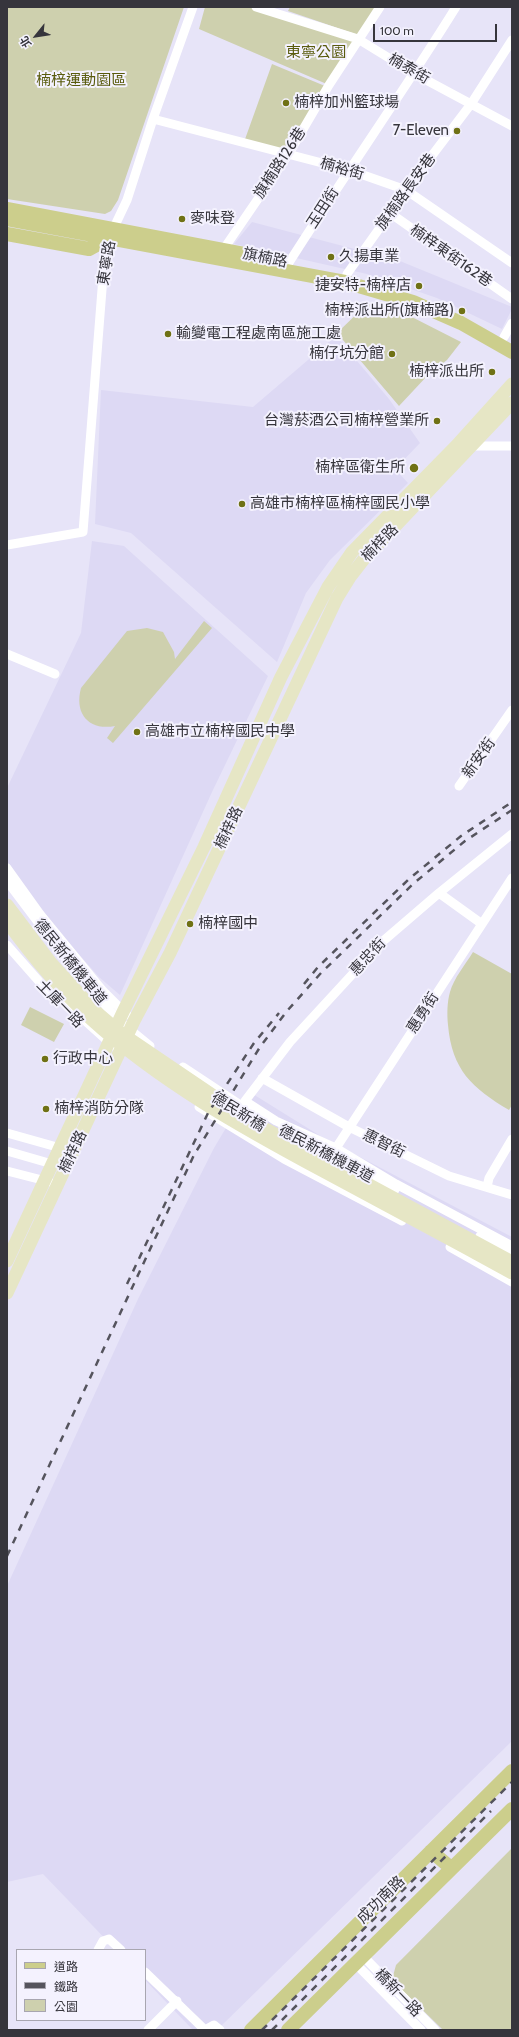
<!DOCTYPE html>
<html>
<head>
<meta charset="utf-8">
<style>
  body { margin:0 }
  #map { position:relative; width:519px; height:2037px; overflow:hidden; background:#e7e4f8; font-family:Cabin,"Noto Sans TC",sans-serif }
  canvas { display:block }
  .frame { position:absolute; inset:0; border:8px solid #36353c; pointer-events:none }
  .legend { position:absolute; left:16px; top:1949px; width:130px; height:72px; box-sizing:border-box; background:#f4f2fe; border:1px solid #a8a6b0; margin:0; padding:5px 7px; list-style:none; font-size:12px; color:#36353c }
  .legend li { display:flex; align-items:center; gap:8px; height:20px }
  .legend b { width:20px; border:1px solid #a8a6b0 }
  .north { position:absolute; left:16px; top:16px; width:40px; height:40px; -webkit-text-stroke:3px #f4f2fe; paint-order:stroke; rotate:240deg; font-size:11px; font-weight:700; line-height:16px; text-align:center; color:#36353c }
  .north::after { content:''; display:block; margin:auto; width:14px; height:18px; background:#36353c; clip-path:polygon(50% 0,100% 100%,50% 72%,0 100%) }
  .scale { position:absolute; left:373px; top:24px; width:124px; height:18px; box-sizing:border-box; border:2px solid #36353c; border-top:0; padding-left:5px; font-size:12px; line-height:14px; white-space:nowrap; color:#36353c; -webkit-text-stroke:3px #f4f2fe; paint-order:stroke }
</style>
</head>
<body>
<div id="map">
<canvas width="519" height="2037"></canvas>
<div class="frame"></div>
<ul class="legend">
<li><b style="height:5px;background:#ccce8c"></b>道路</li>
<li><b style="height:5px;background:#55545d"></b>鐵路</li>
<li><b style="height:11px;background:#ced0ae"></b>公園</li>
</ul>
<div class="north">北</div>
<div class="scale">100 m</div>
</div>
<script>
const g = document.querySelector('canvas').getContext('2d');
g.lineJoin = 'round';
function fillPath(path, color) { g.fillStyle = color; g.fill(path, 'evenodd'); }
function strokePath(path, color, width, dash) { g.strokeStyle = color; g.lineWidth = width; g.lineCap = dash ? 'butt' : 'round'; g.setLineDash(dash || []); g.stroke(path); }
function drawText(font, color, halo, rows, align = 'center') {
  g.font = font + ' Cabin,"Noto Sans TC",sans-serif'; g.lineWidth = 4; g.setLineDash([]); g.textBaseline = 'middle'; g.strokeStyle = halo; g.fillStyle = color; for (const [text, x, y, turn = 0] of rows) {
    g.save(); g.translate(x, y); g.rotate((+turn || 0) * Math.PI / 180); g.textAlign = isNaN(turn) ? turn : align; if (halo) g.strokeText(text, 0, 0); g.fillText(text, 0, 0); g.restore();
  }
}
const built = new Path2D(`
  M252,222l148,39 112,46v2l-10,20 -65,-31 -70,-24 -133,-30z
  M336,336l53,63 31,44 -25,26 13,14 -78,77 -24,33 -29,69 -146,-129 -36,-9 6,-134 152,17z
  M92,541l32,5 144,130 -56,116 -92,203 -21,-18 -57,-64 -35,-52v-73l74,-155z
  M248,1091l74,46 190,100v137l-2,5 2,16v346l-295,289h-24l-48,-50v-30h-29l-73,-76 -36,8v-296l131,-287 76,-151z`);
const green = new Path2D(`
  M7,7h177l-66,193 -7,11 -6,3 -98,-15z
  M205,7h48l105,32 -29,46 -130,-56z
  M290,7h87l-19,28 -70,-24z
  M272,64l53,22 -38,66 -43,-10z
  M368,303l36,10 57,29 -14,18 -19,15 -29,31 -62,-73z
  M204,621l8,7 -99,115 -6,-5 8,-12c-26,5 -41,-12 -34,-38l46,-57 20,-3 16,4 11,20 1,7z
  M473,952l39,22v131l-3,5c-37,-22 -57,-40 -61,-85 -1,-10 -1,-23 2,-33 4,-14 15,-27 23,-40z
  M30,1007l34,17 -10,18 -33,-17z
  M512,1848v182h-69l-48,-47 -2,-7 3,-11z`);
const street = new Path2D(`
  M256,7l102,32 57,35 97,52
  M153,119l196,51 57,20 106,73
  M390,213l122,86
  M221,253l67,-98 41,-70 51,-78
  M286,271l2,-7c55,-87 114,-170 168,-257
  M345,282l2,-8 71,-100 53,-70 41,-64
  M504,337l8,-14
  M469,446h43
  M7,545l76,-13 21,-268 5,-26 18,-38 26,-81 40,-112
  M7,654l48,20
  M459,786l53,-76
  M512,834l-73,59 -57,49 -92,100 -45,59 31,20 60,27 60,36 116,62
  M7,868l33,46 63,77 24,24
  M7,881l52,69 33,38 18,23 12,12 28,23
  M439,893l43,31
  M7,945l44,50
  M49,985l13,15 51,46
  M183,1067l68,45
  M262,1078l87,49 100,49 63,19
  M199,1107l85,52 118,62
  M282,1130l113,60
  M7,1133l57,16
  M336,1148l176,-270
  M7,1151l59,17
  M7,1171l43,11
  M487,1187l2,-9 23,-39
  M480,1236l32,18
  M450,1247l62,35
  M98,1950l5,-9 6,-2 12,11
  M362,1955l73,75
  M355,1963l66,67
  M145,1972l60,58 9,-5 6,5
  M148,2030l29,-29`);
const secondary = new Path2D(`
  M7,905l44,58 44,48 27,23 127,86 263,142
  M7,922c25,34 53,68 84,97 69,63 152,109 234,153 63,34 125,67 187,101
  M7,1261l116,-249 81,-165 77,-170 47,-90 24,-35 104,-106 56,-62
  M7,1293l127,-272 36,-68 167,-355 13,-21 14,-18 148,-156`);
const primary = new Path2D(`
  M7,209l237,45
  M7,219l338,63 68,20 48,21 51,29
  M7,234l82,15 20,-11
  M431,1851l20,17
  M251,2030l261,-259
  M288,2030l224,-221`);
const rail = new Path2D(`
  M304,984l14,-17 91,-88 52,-43 51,-34
  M127,1284l81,-171 46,-70 25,-30
  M7,1556l187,-401 66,-108 27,-36 34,-38 92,-89 52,-43 47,-31
  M262,2030l250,-248
  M272,2030l219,-219`);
const markers = [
  [286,103,4,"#6f7115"],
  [457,131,4,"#6f7115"],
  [182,219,4,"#6f7115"],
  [331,257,4,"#6f7115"],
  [419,286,4,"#6f7115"],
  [462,311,4,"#6f7115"],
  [168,334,4,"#6f7115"],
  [392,354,4,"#6f7115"],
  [492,372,4,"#6f7115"],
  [437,421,4,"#6f7115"],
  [414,468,5,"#6f7115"],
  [242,504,4,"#6f7115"],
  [137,732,4,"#6f7115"],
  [190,924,4,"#6f7115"],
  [45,1059,4,"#6f7115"],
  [46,1109,4,"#6f7115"]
];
const parkNames = [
  ["東寧公園",316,53],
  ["楠梓運動園區",81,81]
];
const streetNames = [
  ["楠泰街",409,69,30],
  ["旗楠路126巷",280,163,-57],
  ["楠裕街",342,169,16],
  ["旗楠路長安巷",406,192,-54],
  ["玉田街",323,208,-57],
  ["楠梓東街162巷",451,256,35],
  ["旗楠路",265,258,12],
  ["東寧路",107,263,-81],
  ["楠梓路",380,543,-46],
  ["新安街",479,758,-55],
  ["楠梓路",229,828,-65],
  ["惠忠街",368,957,-47],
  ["德民新橋機車道",70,962,51],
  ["土庫一路",60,1004,46],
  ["惠勇街",423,1013,-57],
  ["德民新橋",238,1112,32],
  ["惠智街",384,1144,26],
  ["楠梓路",73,1152,-65],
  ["德民新橋機車道",326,1154,28],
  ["成功南路",381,1900,-45],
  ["橋新一路",398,1993,46]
];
const poiNames = [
  ["楠梓加州籃球場",294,103],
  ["7-Eleven",449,131,"right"],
  ["麥味登",190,219],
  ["久揚車業",339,257],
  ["捷安特-楠梓店",411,286,"right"],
  ["楠梓派出所(旗楠路)",454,311,"right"],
  ["輸變電工程處南區施工處",176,334],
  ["楠仔坑分館",384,354,"right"],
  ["楠梓派出所",484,372,"right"],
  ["台灣菸酒公司楠梓營業所",429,421,"right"],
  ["楠梓區衛生所",405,468,"right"],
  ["高雄市楠梓區楠梓國民小學",250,504],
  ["高雄市立楠梓國民中學",145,732],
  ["楠梓國中",198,924],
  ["行政中心",53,1059],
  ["楠梓消防分隊",54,1109]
];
fillPath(built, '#ddd9f4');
fillPath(green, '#ced0ae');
strokePath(street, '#fff', 9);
strokePath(secondary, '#e6e6c5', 13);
strokePath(primary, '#ccce8c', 14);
strokePath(rail, '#55545d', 2.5, [7, 7]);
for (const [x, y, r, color] of markers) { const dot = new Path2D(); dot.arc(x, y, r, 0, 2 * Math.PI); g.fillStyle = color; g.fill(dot); strokePath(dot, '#f4f2fe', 1.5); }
drawText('15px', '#595b0d', '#f4f2fe', parkNames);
drawText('15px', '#36353c', '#f4f2fe', streetNames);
drawText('15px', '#36353c', '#f4f2fe', poiNames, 'left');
</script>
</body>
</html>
